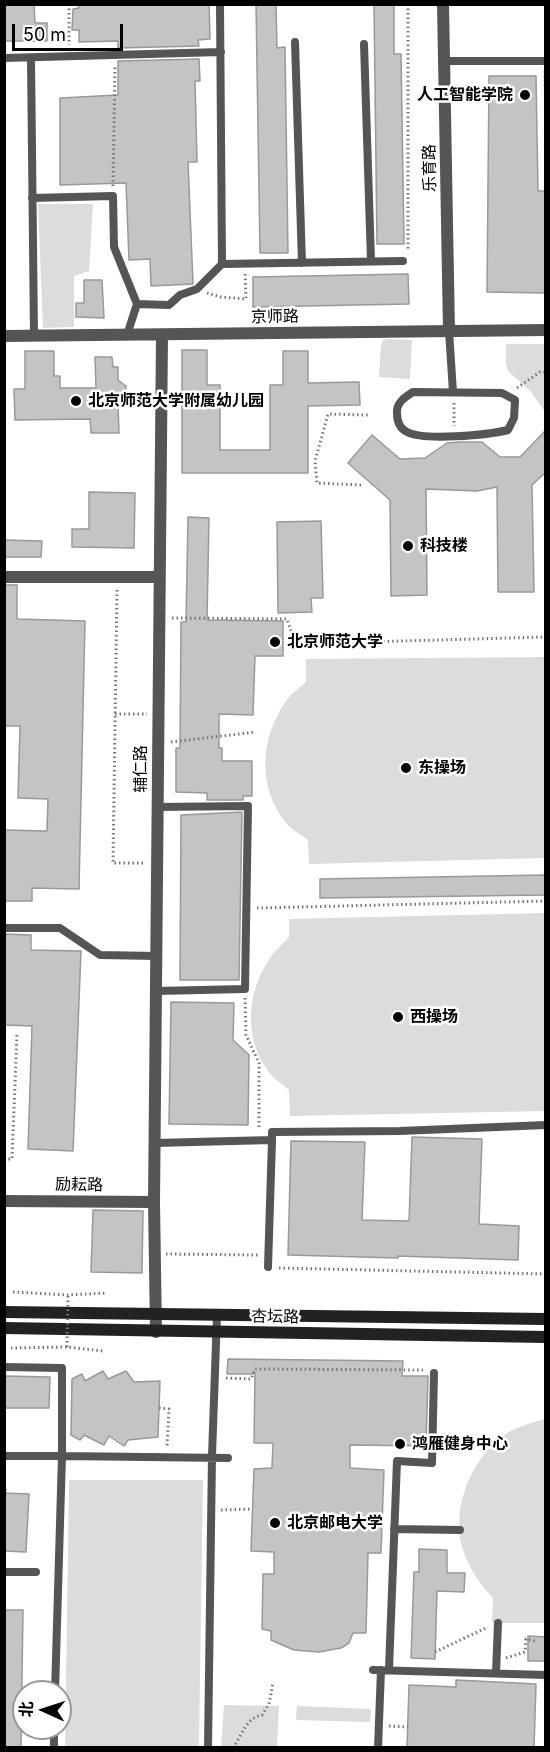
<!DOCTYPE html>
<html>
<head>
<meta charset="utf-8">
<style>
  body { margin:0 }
  #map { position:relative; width:550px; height:1752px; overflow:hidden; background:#fff; font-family:Inter,"Noto Sans SC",sans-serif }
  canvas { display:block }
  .frame { position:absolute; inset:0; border:6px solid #000; pointer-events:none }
  .north { position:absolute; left:12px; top:1680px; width:60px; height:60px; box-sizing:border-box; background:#fff; border:2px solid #999; border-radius:50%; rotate:273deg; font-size:16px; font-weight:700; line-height:24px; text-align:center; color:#000 }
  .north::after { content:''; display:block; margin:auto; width:21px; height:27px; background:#000; clip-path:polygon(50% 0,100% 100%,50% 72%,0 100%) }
  .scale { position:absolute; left:12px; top:24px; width:111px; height:27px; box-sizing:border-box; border:3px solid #000; border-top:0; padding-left:8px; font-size:18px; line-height:21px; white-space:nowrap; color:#000; -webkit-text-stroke:4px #fff; paint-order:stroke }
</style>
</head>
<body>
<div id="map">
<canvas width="550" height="1752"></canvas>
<div class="frame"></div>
<div class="north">北</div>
<div class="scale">50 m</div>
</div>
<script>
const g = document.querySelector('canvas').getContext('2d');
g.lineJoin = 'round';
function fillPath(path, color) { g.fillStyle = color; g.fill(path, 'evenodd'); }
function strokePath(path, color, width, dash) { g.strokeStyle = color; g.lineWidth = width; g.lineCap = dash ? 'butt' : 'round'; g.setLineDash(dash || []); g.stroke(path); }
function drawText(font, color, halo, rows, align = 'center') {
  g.font = font + ' Inter,"Noto Sans SC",sans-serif'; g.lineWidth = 5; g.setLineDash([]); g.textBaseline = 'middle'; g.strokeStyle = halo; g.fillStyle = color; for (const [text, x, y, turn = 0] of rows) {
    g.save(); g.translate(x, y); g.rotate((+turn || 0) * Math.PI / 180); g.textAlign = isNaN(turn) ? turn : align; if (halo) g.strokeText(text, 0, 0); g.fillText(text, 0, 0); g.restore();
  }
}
const green = new Path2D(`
  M38,204h55l-4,67 -15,5v51l-31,1z
  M388,339l24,1 -2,39 -31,-2 2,-32 2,-5z
  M506,344h39v68l-14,-20 -23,-21 -2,-7z
  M545,657v201l-236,6 -1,-24c-7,-5 -17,-11 -22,-17 -29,-36 -26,-85 0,-122 5,-7 13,-13 20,-19v-23z
  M545,913v198l-255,5 -1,-26c-7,-6 -16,-12 -21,-19 -25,-35 -21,-79 2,-113 5,-8 13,-14 19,-21v-18z
  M545,1419v204h-53l1,-25c-14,-15 -25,-31 -31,-51 -10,-39 8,-87 41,-111 13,-9 27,-13 42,-17z
  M69,1480h134l-4,267h-134z
  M224,1705l55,1 -2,41h-56z
  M297,1706l74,3 -1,13 -74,-2z`);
const building = new Path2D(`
  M4,4h30l1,19h12v18h-43z
  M79,4h130l1,35 -12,1 1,6 -81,2v-7l-39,1v-12h-7l1,-21 6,-1z
  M256,4h20l1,44 8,-1 3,206h-28z
  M374,4h20v50h7l3,190h-27z
  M199,59l1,22h-5l2,81h-9l5,122 -42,2 -1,-27 -21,1 -3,-77 -66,2v-87l58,-3v-34z
  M489,76h47l2,115h8v102l-59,-1z
  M408,274l1,30 -156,3v-30z
  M84,280h18l2,38 -28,-1v-14h8z
  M182,350h25v35h13v65h50v-65h13v-34h25v32l51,-1 1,23 -52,1v67h-126z
  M25,351h29v25h6v12h36l-1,-31h17l1,10h5v13l8,6 -1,13 -7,6 1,28h-28l-1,-14 -75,1 -1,-31h11z
  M546,430v42l-14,13 2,107h-36l-1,-105 -20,4 -51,-2 1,106 -36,1 -1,-96 -42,-37 24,-28 28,24 25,-1 22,-15 13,-1h22l18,15h20z
  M89,492l46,1 -1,55 -62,-1v-18h17z
  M188,517l21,1 -2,102 76,1v35h-28l-2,59 -34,-1v34h3v13h30v35h-9v4h-36v-7l-31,-1v-44h4l1,-126h5z
  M321,521l2,77h-12l1,14 -34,1 -1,-91z
  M4,540l38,1 -1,16h-37z
  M4,585h13v34l68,2 -6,268 -47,-1v13h-28v-71l43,1 1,-32 -30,-1 2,-72h-16z
  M242,812l-3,168h-59l1,-165z
  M546,875v20l-226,3v-19z
  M4,934l27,1v15l50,1 -8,200 -45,-2 4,-123 -28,-1z
  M171,1002l63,1 -1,37 16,15 -1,70 -79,-1z
  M412,1137l70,2 -3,85 40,2 -1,34 -120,-4v2l-110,-3 3,-114 74,1 -3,78 47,1z
  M93,1210l50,1 -1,62 -51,-1z
  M228,1359l175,2 -1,15h26l-2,70 -76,-1v23l34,2 -3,83h-13l-2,80h-13l-4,10 -8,5 -22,4 -25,-2 -23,-10v-9l-9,-2 1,-55h11v-22l-23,-1 3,-82 18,-1 1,-25h-19l1,-69h-28z
  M103,1371l5,8 18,-8 8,11 26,-1 -2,56 -30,3 -4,6 -15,-10 -5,9 -20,-10 -4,5 -9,-5 1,-56 10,-5 3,7z
  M4,1376l46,1 -1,31h-45z
  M4,1493l25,1 -3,58 -22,-1z
  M419,1549l28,1v23h18l-1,19 -27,-1 -2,68 -24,-1 3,-86h5z
  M4,1610h19l-2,137h-17z
  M528,1636l18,1v24h-18z
  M456,1680l80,4 -2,64h-127l2,-63 47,2z`);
const path = new Path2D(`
  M69,4v41
  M408,4v247
  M545,71l1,61
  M113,186l2,-120
  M207,293l14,4 25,2 -1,-27
  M517,388l23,-16h6
  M454,403v23
  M361,485l-44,-2 -2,-22 13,-47 40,1
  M544,533h2
  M117,590l-4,273h33
  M172,618l115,1 8,25 251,-7
  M115,714h32
  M171,742l85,-10
  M257,908l289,-7
  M245,998l1,37 13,28v67
  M4,1159h8l5,-126
  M166,1254l92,1
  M279,1268l267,6
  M13,1292l55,3 39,-2
  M11,1348l56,-1 36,4
  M226,1378l25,1 4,-10 168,1
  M159,1408l10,1 -2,37
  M4,1485l2,8
  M221,1510l31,-1
  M435,1652l53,-25
  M506,1658l19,-6 1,-13 9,2
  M389,1726l19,1
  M233,1748c9,-13 13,-30 29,-33l7,-11 4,-21`);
const lane = new Path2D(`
  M220,4l2,260
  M295,42l7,221
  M364,44l7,217
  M4,58l217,-6
  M31,59l3,276
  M444,61h102
  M32,198l81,-2 1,51 23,57 32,1 11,-10 17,-6 25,-25 181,-3
  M449,331l4,61
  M127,335l10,-31
  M413,392l89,1 13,7 -1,18 -6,12c-20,5 -84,11 -101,2 -8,-4 -10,-11 -10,-19 -1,-10 8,-16 16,-21z
  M4,928h56l40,27 56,1
  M156,991l89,-2 3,-183 -90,1
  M155,1143l117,-3v-8l128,-1 146,-6
  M268,1267l4,-127
  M4,1367l58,1v88h-58
  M394,1529l66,1
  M4,1572h32
  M389,1669l8,-208 35,2 2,-90
  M373,1670l173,5
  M496,1673l2,-50
  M55,1692l7,-236 166,2
  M54,1748v-20
  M208,1748l4,-292 5,-141
  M378,1748l3,-78`);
const street = new Path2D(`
  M443,4l6,327
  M4,336l542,-6
  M4,577h155
  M4,1201l150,1
  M156,1332l-2,-130 8,-867`);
const secondary = new Path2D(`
  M4,1312l542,7
  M4,1328l542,9`);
const pathBridge = new Path2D(`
  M67,1347l1,-52`);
const markers = [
  [525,95,6,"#000"],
  [76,401,6,"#000"],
  [408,546,6,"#000"],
  [275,642,6,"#000"],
  [406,768,6,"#000"],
  [398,1017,6,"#000"],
  [400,1444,6,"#000"],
  [275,1523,6,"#000"]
];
const poiNames = [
  ["人工智能学院",513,95,"right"],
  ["北京师范大学附属幼儿园",88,401],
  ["科技楼",420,546],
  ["北京师范大学",287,642],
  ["东操场",418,768],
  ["西操场",410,1017],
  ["鸿雁健身中心",412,1444],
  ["北京邮电大学",287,1523]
];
const streetNames = [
  ["乐育路",430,168,-91],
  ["京师路",275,317,-1],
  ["辅仁路",141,769,-90],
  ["励耘路",79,1185,1],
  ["杏坛路",275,1317,1]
];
fillPath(green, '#dcdcdc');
fillPath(building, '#c4c4c4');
strokePath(building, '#999', 1.5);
strokePath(path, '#777', 3, [1.5, 3]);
strokePath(lane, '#555', 8);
strokePath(street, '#555', 12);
strokePath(secondary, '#222', 12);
strokePath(pathBridge, '#777', 3, [1.5, 3]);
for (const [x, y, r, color] of markers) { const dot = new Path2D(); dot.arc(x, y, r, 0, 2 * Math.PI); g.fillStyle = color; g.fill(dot); strokePath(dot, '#fff', 2); }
drawText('bold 16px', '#000', '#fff', poiNames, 'left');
drawText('16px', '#000', '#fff', streetNames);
</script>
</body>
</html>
